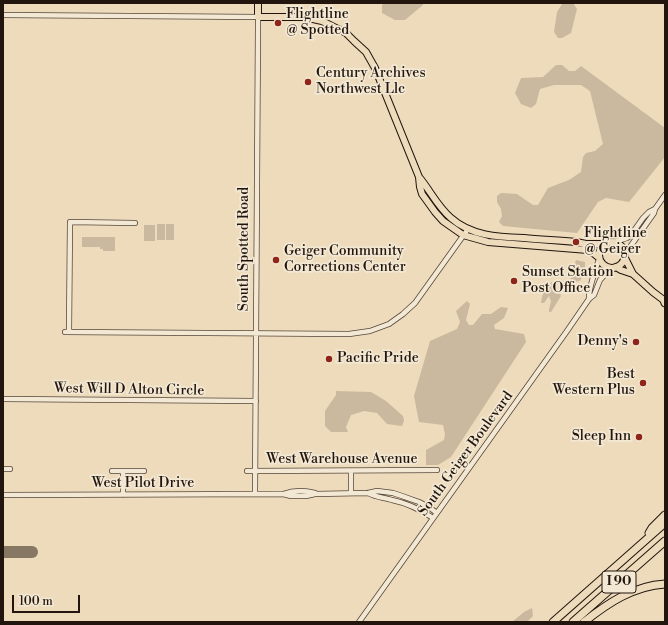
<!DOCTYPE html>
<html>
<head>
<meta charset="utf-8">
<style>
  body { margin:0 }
  #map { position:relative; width:668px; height:625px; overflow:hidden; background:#eddbbc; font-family:"Libre Bodoni",serif }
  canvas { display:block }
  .frame { position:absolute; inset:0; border:4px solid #21150d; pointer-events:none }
  .scale { position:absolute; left:12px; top:595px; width:68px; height:18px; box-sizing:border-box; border:2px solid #21150d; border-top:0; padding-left:5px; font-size:12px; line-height:14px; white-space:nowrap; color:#21150d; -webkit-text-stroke:3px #f3e8d3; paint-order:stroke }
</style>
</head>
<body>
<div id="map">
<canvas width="668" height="625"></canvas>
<div class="frame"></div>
<div class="scale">100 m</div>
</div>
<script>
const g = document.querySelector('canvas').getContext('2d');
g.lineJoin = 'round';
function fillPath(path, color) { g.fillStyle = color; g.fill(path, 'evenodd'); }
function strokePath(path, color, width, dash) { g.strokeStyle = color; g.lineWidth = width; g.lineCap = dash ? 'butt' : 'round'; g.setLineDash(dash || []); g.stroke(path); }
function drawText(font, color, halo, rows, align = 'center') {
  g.font = font + ' "Libre Bodoni",serif'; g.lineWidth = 3.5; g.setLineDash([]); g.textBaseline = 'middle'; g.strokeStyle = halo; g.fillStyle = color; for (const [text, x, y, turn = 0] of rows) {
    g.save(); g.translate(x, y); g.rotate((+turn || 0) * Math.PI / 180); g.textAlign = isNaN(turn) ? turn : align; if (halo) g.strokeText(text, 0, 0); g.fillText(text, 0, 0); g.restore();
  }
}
const green = new Path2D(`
  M385,3h38v2l-18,15h-10l-13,-7v-8z
  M573,3l4,6 -6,24 -9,5h-4l-4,-6 3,-20 5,-8z
  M556,65h6l7,6h6l6,-5 84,62v29l-36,45 -23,-4 -8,4 -21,31 -74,-7 -4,-4 3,-6 -1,-7 -4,-7v-6l4,-3 16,1 16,11h5l10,-17 21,-8 12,-8 2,-15 3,-4 9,-2 8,-7 -13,-53 -9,-6h-27l-14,4 -4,15 -5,4 -10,-4 -6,-11 6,-15 22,-1z
  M157,224h8v16h-8z
  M166,224h8v16h-8z
  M144,225h11v16h-11z
  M82,237h33v14h-12v-2h-3v-2h-18z
  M576,260l9,2v9l-5,10 -7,1 -3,-4z
  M552,282l2,8 6,3 1,3 -10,16h-2v-2l2,-9 -2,-5 -5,7h-3c1,-8 4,-17 11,-21z
  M467,301l3,3 -4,16 3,5h4l9,-11h9l10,-7 7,1 -4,10 -10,7 1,4 29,5 2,8 -75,115 -13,8h-12v-15l18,-10 1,-6 -2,-9 -24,-3 -5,-26 16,-55 27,-12 3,-7 -4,-11z
  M336,391l35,1 15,9 17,15 1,5 -2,5 -15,-2 -10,-11 -13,-2 -13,4 -5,12 2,5h-17l-6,-6v-15l11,-16z
  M532,608l1,8 -6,6h-15l12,-10z`);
const taxiway = new Path2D(`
  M3,552h29`);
const minor = new Path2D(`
  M3,15l255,2v11l-3,466
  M614,242l13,-4 4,-3 12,-17 6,-6 6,-3
  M625,254l29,-41 1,-4 10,-14
  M589,299c-1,-11 7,-29 10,-40
  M65,332l284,2 21,-3 19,-7 14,-10 12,-11 53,-74
  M69,332l1,-110 65,1
  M3,399l253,2
  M3,469h7
  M112,471h32
  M123,471v24
  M247,471l190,-1
  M351,493v-22
  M368,493c9,5 15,4 24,7 15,3 29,10 41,18
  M283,494c11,-4 21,-4 32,-1
  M3,495l280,-1 8,2h15l9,-2 53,-1 9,-2 16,2 9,3 17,6 11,6 7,5
  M359,622l208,-291 22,-32 5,-4 6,-15 11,-12`);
const major = new Path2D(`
  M258,3v14h46l18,4 24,12 8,8 12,11 9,16 44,109c11,13 18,29 32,41 20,18 47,19 73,20 17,2 34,2 52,4l10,2h18
  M419,177l1,10 2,7 13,18 8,9 20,14 25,7 100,8 5,3 5,4
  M599 255a13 13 0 1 1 26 0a13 13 0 1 1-26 0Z
  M625,258l8,16 20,18 12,9
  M616,267l5,3 12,4`);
const highway = new Path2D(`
  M664,300l1,3
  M649,533l3,-5 13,-13
  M553,622l112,-99
  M573,622l92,-81
  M584,622c24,-19 49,-36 81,-38`);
const markers = [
  [278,23,4,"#8f2418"],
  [308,82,4,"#8f2418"],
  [576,242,4,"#8f2418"],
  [276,260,4,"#8f2418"],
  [514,281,4,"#8f2418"],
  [636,342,4,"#8f2418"],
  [329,359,4,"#8f2418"],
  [643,383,4,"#8f2418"],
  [639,437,4,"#8f2418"]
];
const shields = [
  [619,582,34]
];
const shieldNames = [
  ["I 90",619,582]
];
const poiNames = [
  ["Flightline",286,15],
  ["@ Spotted",286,31],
  ["Century Archives",316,74],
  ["Northwest Llc",316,90],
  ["Flightline",584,234],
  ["@ Geiger",584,250],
  ["Geiger Community",284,252],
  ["Corrections Center",284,268],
  ["Sunset Station",522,273],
  ["Post Office",522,289],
  ["Denny's",628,342,"right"],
  ["Pacific Pride",337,359],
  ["Best",635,375,"right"],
  ["Western Plus",635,391,"right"],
  ["Sleep Inn",631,437,"right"]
];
const streetNames = [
  ["South Spotted Road",245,249,-90],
  ["West Will D Alton Circle",129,390,1],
  ["South Geiger Boulevard",466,454,-54],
  ["West Warehouse Avenue",342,460],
  ["West Pilot Drive",143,484]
];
fillPath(green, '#cab99e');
strokePath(taxiway, '#877864', 12);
strokePath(minor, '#544639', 6);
strokePath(major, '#21150d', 8);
strokePath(highway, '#21150d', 9);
strokePath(minor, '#f3e8d3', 4.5);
strokePath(major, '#eddbbc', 6);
strokePath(highway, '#eddbbc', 7);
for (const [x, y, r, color] of markers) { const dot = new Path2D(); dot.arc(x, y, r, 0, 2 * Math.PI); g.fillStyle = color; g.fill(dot); strokePath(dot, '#f3e8d3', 1.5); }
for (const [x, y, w] of shields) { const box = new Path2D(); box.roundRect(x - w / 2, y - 11, w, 22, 3); g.fillStyle = '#f3e8d3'; g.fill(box); strokePath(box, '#21150d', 1); }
drawText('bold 13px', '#21150d', null, shieldNames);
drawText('14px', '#21150d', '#f3e8d3', poiNames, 'left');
drawText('14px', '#21150d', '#f3e8d3', streetNames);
</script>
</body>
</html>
